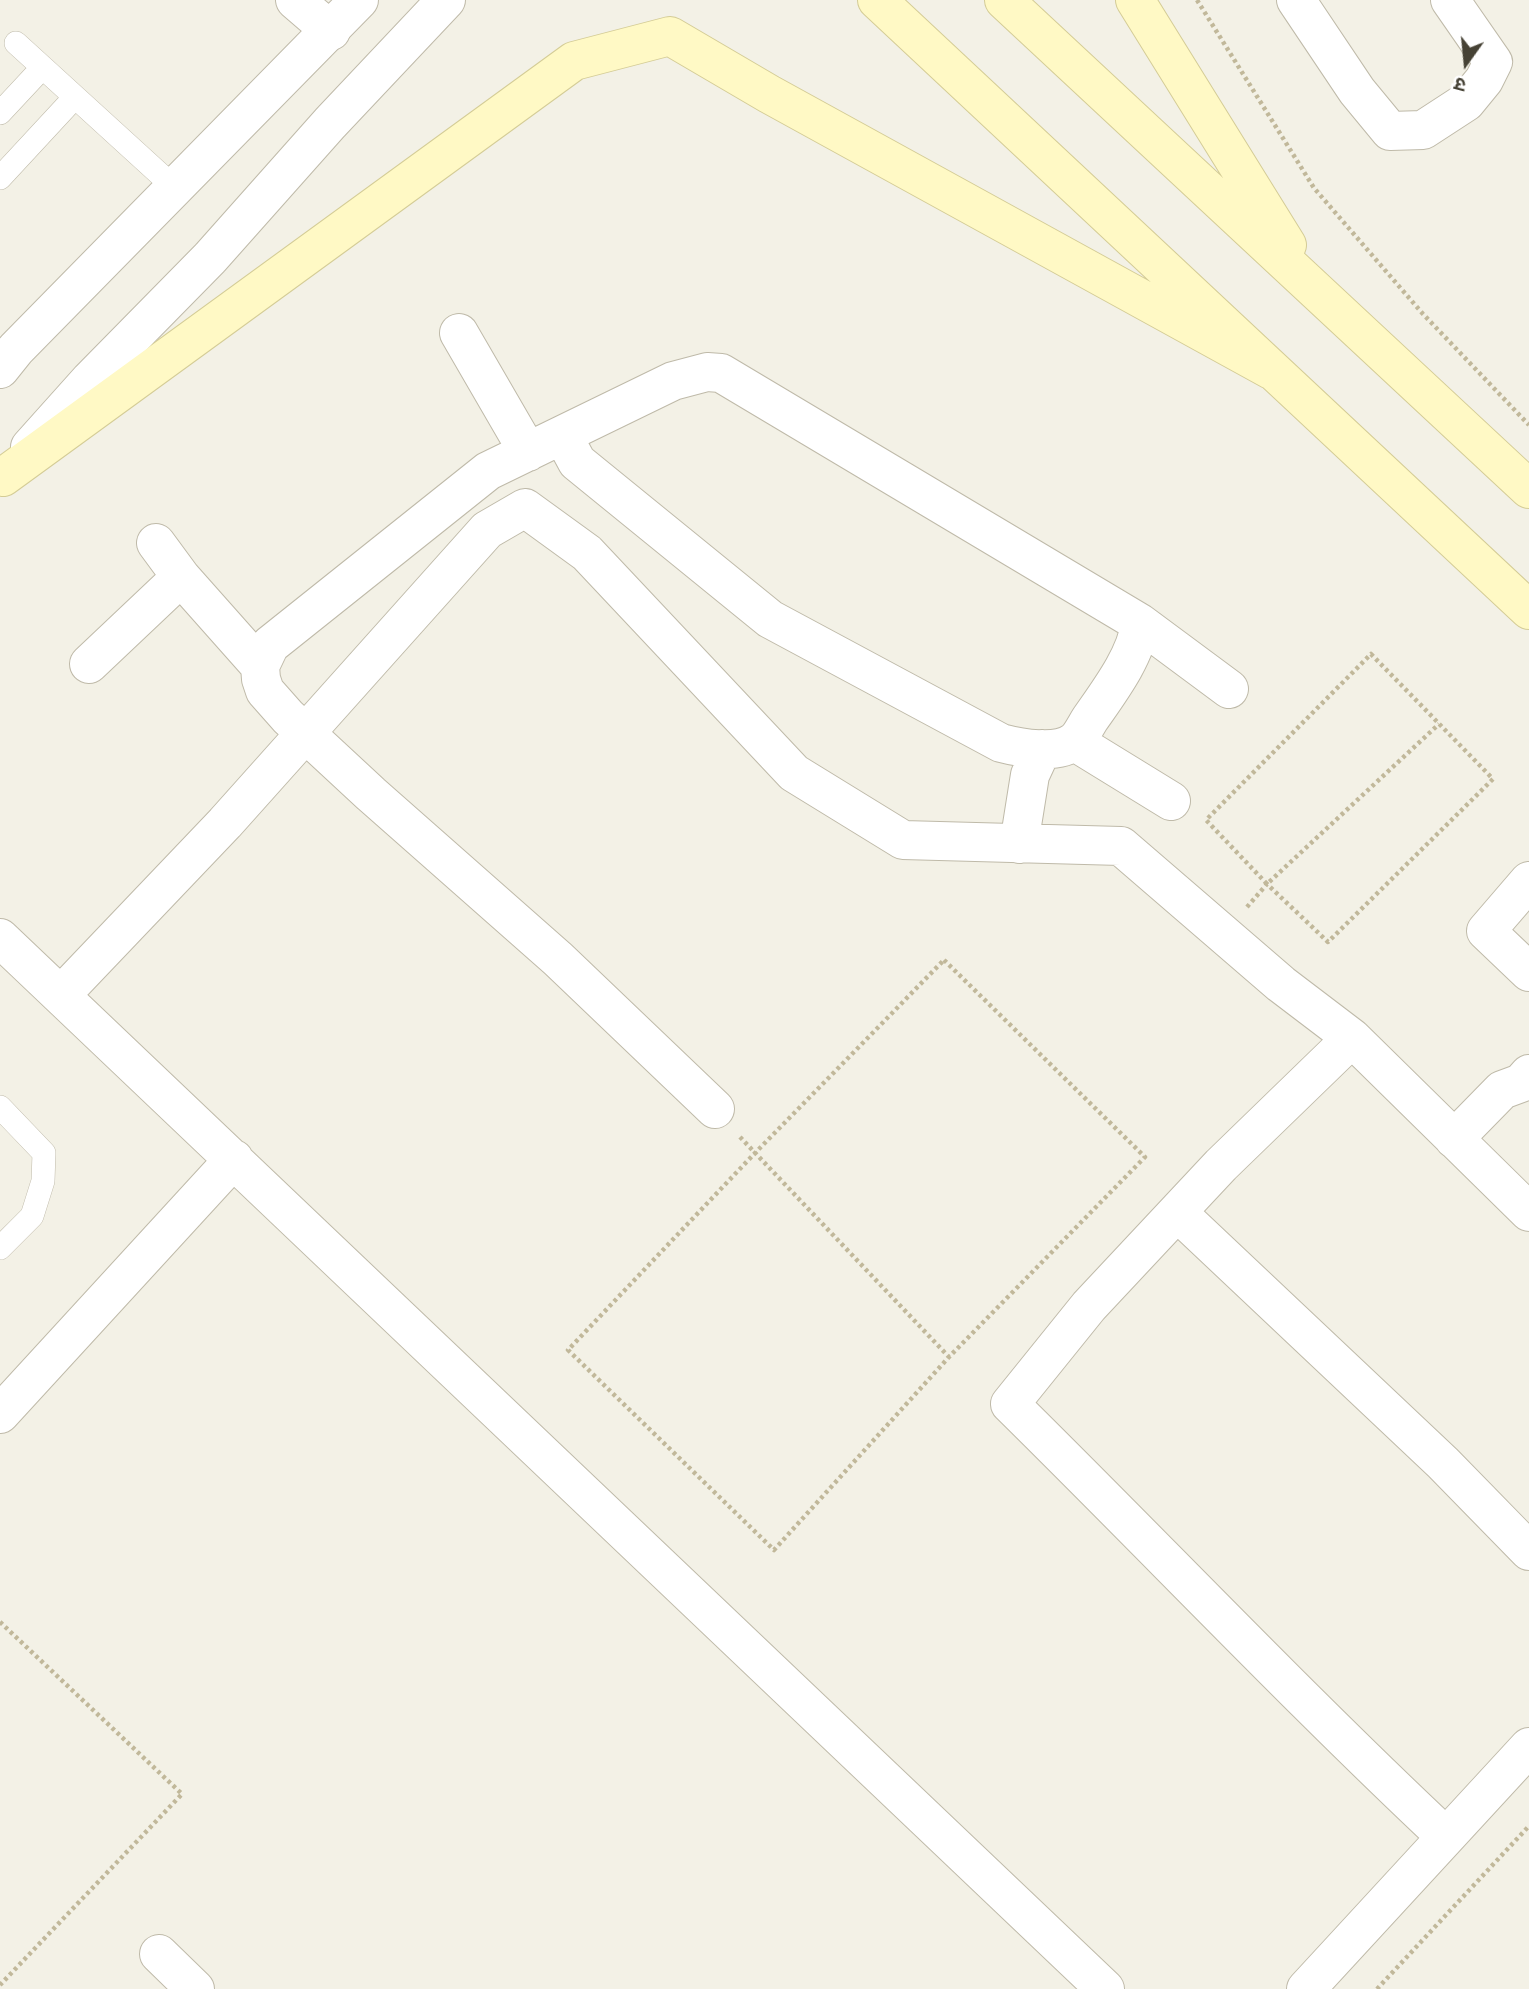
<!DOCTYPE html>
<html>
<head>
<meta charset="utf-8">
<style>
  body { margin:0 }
  #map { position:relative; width:1529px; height:1989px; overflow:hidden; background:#f3f1e6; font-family:"Sofia Sans Condensed","Noto Sans Devanagari",sans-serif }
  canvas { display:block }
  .north { position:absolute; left:1431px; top:28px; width:70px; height:70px; -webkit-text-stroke:5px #fff; paint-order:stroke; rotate:195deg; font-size:19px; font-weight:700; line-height:28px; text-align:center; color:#464235 }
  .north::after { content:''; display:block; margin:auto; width:24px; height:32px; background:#464235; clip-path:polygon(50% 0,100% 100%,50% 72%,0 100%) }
</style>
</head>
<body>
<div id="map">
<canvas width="1529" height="1989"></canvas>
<div class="north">उ</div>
</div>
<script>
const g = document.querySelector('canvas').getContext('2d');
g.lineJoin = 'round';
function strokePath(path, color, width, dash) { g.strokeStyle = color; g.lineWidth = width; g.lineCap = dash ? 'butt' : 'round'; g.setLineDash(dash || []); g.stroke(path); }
const path = new Path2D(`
  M1197,0l117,188 109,126 106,111
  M1247,907l20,-23 61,58 165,-163 -122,-125 -165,166 61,64 172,-160
  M944,960l201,197 -196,200 -175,193 -206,-200 187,-197z
  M740,1137l209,220
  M0,1622l182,172 -182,191
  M1377,1989l152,-163`);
const service = new Path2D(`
  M16,43l159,145
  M0,113l42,-45
  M0,178l75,-81
  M0,1107l44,46 -1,28 -11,35 -32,32`);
const minor = new Path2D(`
  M295,0l36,31
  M1296,0l61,91 33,40 33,-1 43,-28 18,-22 9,-18 -43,-62
  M459,333l69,119
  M563,436l14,26 193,157 231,124c19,5 57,12 74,-2 6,-5 11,-16 15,-22 18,-26 47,-64 50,-96l-419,-250 -14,-1 -34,9 -185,90 -218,174 -10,21 1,13 4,12 23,26 83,77 187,165 157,150
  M156,543l25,34 79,89
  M1140,623l89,66
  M89,664l92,-87
  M1075,742l96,59
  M1019,844l11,-69 12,-26
  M1529,881l-43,50 43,41
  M0,938l1105,1051
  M61,995l164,-172 262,-293 38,-22 62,45 207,220 109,67 218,6 160,138 71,54
  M1454,1139l48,-49 19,-7 8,-9
  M1177,1212l266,251 86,88
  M0,1414l234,-255
  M1446,1837c-149,-140 -290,-289 -436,-433l79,-98 132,-141 131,-127 177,174
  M159,1954l36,35
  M1306,1989l223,-242`);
const tertiary = new Path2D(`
  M0,369l16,-20 343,-349
  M30,447l60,-67 120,-122 120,-135 116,-123`);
const secondary = new Path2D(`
  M877,0l652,610
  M1004,0l525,489
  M1135,0l152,245
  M3,477l571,-416 96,-25 99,58 502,276`);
strokePath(service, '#bfbaa9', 24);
strokePath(minor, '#bfbaa9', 40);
strokePath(tertiary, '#bfbaa9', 40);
strokePath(secondary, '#d4cc96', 40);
strokePath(path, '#c1b89a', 4.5, [3.5, 3.5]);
strokePath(service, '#fff', 23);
strokePath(minor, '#fff', 38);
strokePath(tertiary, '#fff', 38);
strokePath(secondary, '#fff9c5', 38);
</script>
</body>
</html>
